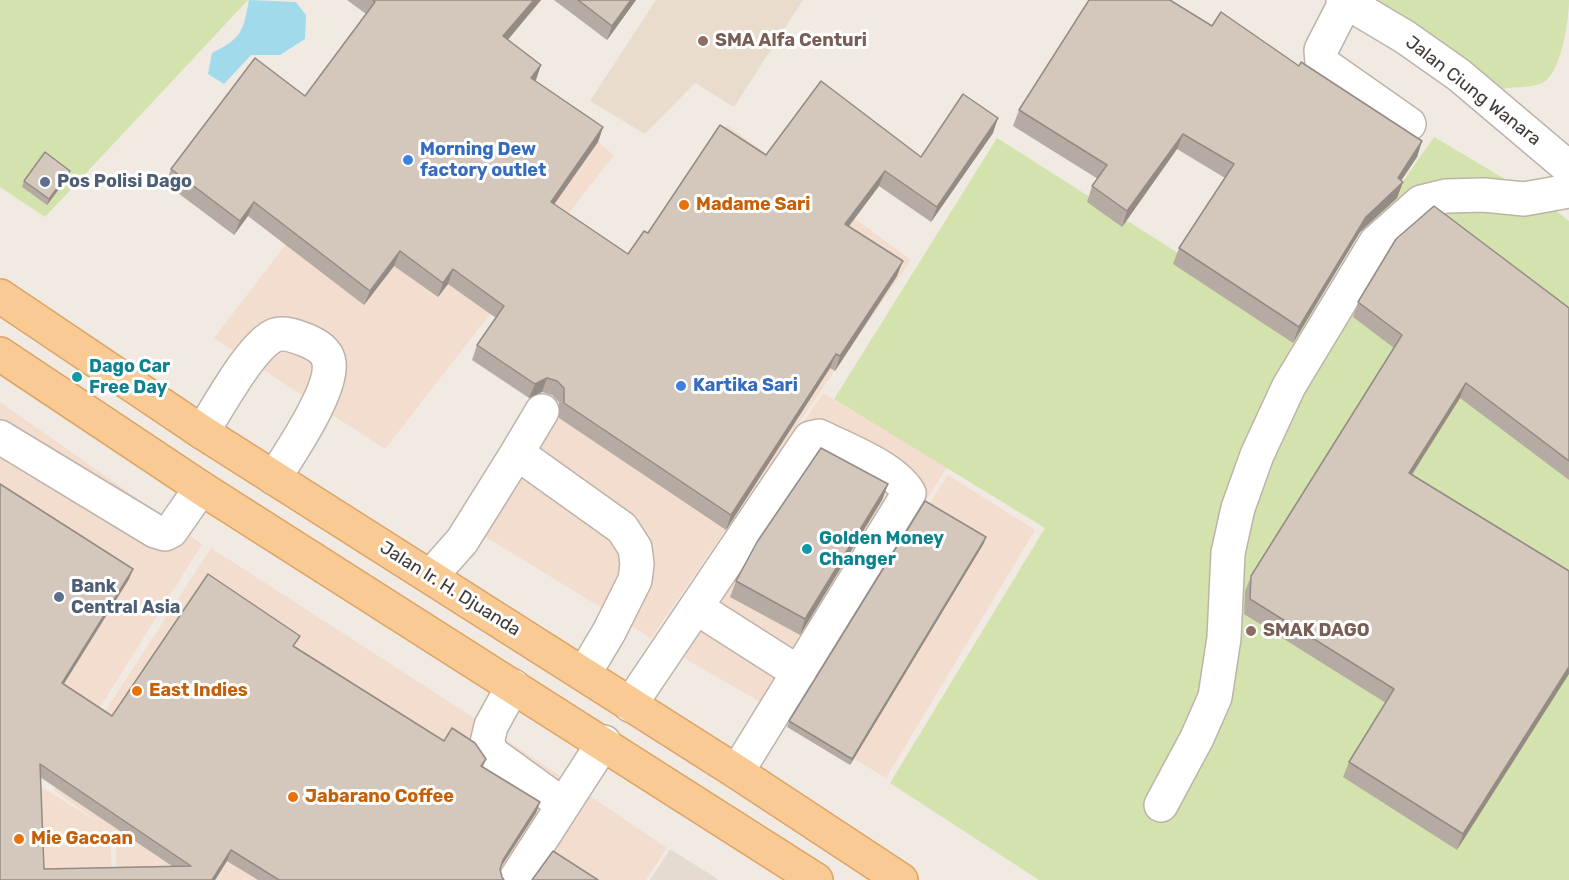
<!DOCTYPE html>
<html>
<head>
<meta charset="utf-8">
<style>
  body { margin:0 }
  canvas { display:block; background:#f0eae3 }
</style>
</head>
<body>
<canvas width="1569" height="880"></canvas>
<script>
const g = document.querySelector('canvas').getContext('2d');
g.lineJoin = 'round';
function fillPath(path, color) { g.fillStyle = color; g.fill(path, 'evenodd'); }
function strokePath(path, color, width, dash) { g.strokeStyle = color; g.lineWidth = width; g.lineCap = dash ? 'butt' : 'round'; g.setLineDash(dash || []); g.stroke(path); }
function drawText(font, color, halo, rows, align = 'center') {
  g.font = font + ' Rubik,sans-serif'; g.lineWidth = 6; g.setLineDash([]); g.textBaseline = 'middle'; g.strokeStyle = halo; g.fillStyle = color; for (const [text, x, y, turn = 0] of rows) {
    g.save(); g.translate(x, y); g.rotate((+turn || 0) * Math.PI / 180); g.textAlign = isNaN(turn) ? turn : align; if (halo) g.strokeText(text, 0, 0); g.fillText(text, 0, 0); g.restore();
  }
}
const residential = new Path2D(`
  M670,849l49,31h-69z`);
const commercial = new Path2D(`
  M454,25l160,130 -229,294 -171,-111z
  M727,125l184,135 -260,378 -188,-115z
  M823,393l124,74 -159,251 -132,-76z
  M0,402l202,142 -148,237 -54,-34z
  M948,475l87,55 -149,248 -97,-59z
  M211,548l257,166 199,134 -21,32h-529l-2,-46 -5,-3 2,49h-112v-119l99,62 -45,-33z`);
const education = new Path2D(`
  M656,0h147l-69,107 -39,-24 -50,51 -55,-33z`);
const green = new Path2D(`
  M0,0h248l-203,217 -45,-30z
  M1371,0h198c0,20 -8,78 -29,84 -13,4 -29,3 -42,5z
  M1434,137l115,68 20,16v659h-530l-149,-97 155,-255 -211,-129 163,-261 302,192z`);
const water = new Path2D(`
  M249,0l47,2 10,13 -1,24 -25,16h-29l-27,29 -16,-10 4,-21c30,-15 31,-21 37,-53z`);
const minor = new Path2D(`
  M1343,0l62,37 54,38 110,93
  M1346,1l-25,49 1,13 87,61
  M202,432c16,-24 47,-83 71,-96 10,-5 25,1 35,5 9,4 20,10 21,22 4,27 -40,92 -55,115
  M0,437l155,94 10,3 6,-3 30,-43
  M517,453l25,-42
  M431,576l31,-35 55,-88 105,75 13,20 2,16 -2,16 -26,52 -25,42
  M697,608l102,65
  M513,686l-22,40 -4,17 6,11 69,50
  M630,705l180,-267 9,-2c26,13 75,31 90,57l-172,279
  M1161,805l36,-67 18,-41 9,-59 4,-85 10,-45 19,-53 32,-69 87,-144 45,-40 25,-6 38,-1 40,4 45,-8
  M515,880l89,-138`);
const major = new Path2D(`
  M0,296l202,136 535,340 164,108
  M0,354l201,134 615,392`);
const wall = new Path2D(`
  M347,0h194l-33,40 33,25 -6,16 68,46 -5,15 -44,62 74,50 20,-21 118,-78 155,2 72,-24 -62,89 -52,-36 -30,40 48,50 -62,95 -5,-3 -104,162 -167,-112v-16l-7,-7 -10,-3 -13,6 -57,-38 5,-15 19,-27 -48,-34 -10,13 -44,-31 -30,39 -116,-89 -14,19 -68,-51 5,-15 134,-73 61,-82z
  M554,0h82l-29,40z
  M1212,26l87,40 123,75 -5,16 -16,24 2,1 -6,16 -37,34 -67,111 -120,-79 6,-16 46,-70 -48,-29 -55,78 -35,-25 5,-16 6,-7 -85,-53 6,-16z
  M68,177l-21,28 -25,-18 2,-6z
  M1358,302l211,6v172l-109,-82 -48,77 157,96 -112,279 -114,-73 6,-15 37,-59 -142,-89 1,-23 6,-15 143,-228 -41,-31z
  M0,484l133,85 -4,10 -65,105 48,32 184,-69 148,94 42,18 -3,8 57,35 -4,11 -36,55 2,9 2,3h-246l-31,-19 -12,19h-215zM40,777l80,54 52,35 -128,3z
  M888,484l-6,16 -82,135 -70,-38 6,-16z
  M984,543l-134,222 -63,-38 2,-6z`);
const shadedWall = new Path2D(`
  M534,0h7l-43,51 5,-15z
  M631,0h5l-29,40 5,-14z
  M541,65l-5,15 -10,13 5,-15z
  M998,118l-5,15 -62,89 6,-15z
  M603,127l-5,15 -52,74 5,-14z
  M1183,134l-6,15 -55,78 5,-16z
  M1422,141l-5,16 -21,31 7,-6 -6,16 -37,34 -67,111 6,-16 67,-110 32,-39z
  M70,171l-2,6 -21,28 2,-6z
  M885,171l-6,15 -39,52 5,-14z
  M254,202l-6,14 -14,19 6,-14z
  M400,251l-6,15 -30,39 6,-14z
  M903,261l-6,15 -62,95 5,-15z
  M453,269l-5,15 -10,13 5,-14z
  M836,354l-6,14 -104,162 5,-15z
  M547,378l-5,14 -13,6 6,-14z
  M1466,383l-6,15 -57,90 6,-15z
  M888,484l-6,16 -82,135 5,-16z
  M986,537l-2,6 -134,222 2,-6z
  M133,569l-4,10 -71,114 4,-10z
  M1569,667v7l-112,176 6,-16z
  M540,802l-4,11 -37,57 4,-10z
  M231,850l-4,11 -12,19h-3z`);
const building = new Path2D(`
  M373,0h161l-31,36 38,29 -10,13 72,49 -52,75 77,52 16,-23 4,2 72,-108 46,30 55,-74 100,76 42,-63 35,24 -61,89 -52,-36 -40,53 58,37 -63,95 -4,-2 -105,161 -167,-112v-15l-7,-7 -10,-3 -12,6 -58,-39 27,-39 -51,-37 -10,14 -43,-32 -30,40 -116,-89 -14,19 -69,-52 84,-111 50,38 70,-94z
  M578,0h53l-19,26z
  M1089,0h81l42,26 9,-14 78,54 2,-4 121,79 -24,37 5,4 -37,35 -67,110 -120,-79 55,-84 -51,-30 -56,77 -35,-25 15,-21 -88,-55z
  M45,152l25,19 -21,28 -25,-18z
  M1434,206l135,102v153l-103,-78 -57,90 160,98v96l-106,167 -114,-72 45,-73 -144,-90 1,-23 151,-241 -44,-33 38,-63z
  M821,448l67,36 -83,135 -69,-38 21,-39z
  M0,484l133,85 -71,114 50,33 96,-142 92,62 -7,10 151,95 8,-13 23,15 11,16 -5,7 59,36 -37,58 -3,9 2,8 2,3h-225l-48,-30 -19,30h-212zM40,764l151,102 -147,3z
  M925,501l61,36 -134,222 -63,-38z
  M553,851l45,29h-66z`);
const markers = [
  [703,41,6,"#8d6e63"],
  [408,160,6,"#3f7fe0"],
  [45,182,6,"#5c6f8a"],
  [684,205,6,"#e8710a"],
  [77,377,6,"#0f9aa8"],
  [681,386,6,"#3f7fe0"],
  [807,549,6,"#0f9aa8"],
  [59,597,6,"#5c6f8a"],
  [1251,631,6,"#8d6e63"],
  [137,691,6,"#e8710a"],
  [293,797,6,"#e8710a"],
  [19,839,6,"#e8710a"]
];
const educationNames = [
  ["SMA Alfa Centuri",715,41],
  ["SMAK DAGO",1263,631]
];
const streetNames = [
  ["Jalan Ciung Wanara",1473,91,38],
  ["Jalan Ir. H. Djuanda",450,589,32]
];
const shopNames = [
  ["Morning Dew",420,150],
  ["factory outlet",420,171],
  ["Kartika Sari",693,386]
];
const serviceNames = [
  ["Pos Polisi Dago",57,182],
  ["Bank",71,587],
  ["Central Asia",71,608]
];
const foodNames = [
  ["Madame Sari",696,205],
  ["East Indies",149,691],
  ["Jabarano Coffee",305,797],
  ["Mie Gacoan",31,839]
];
const cultureNames = [
  ["Dago Car",89,367],
  ["Free Day",89,388],
  ["Golden Money",819,539],
  ["Changer",819,560]
];
fillPath(residential, '#e4dbd1');
fillPath(commercial, '#f2ddce');
fillPath(education, '#e9dccd');
fillPath(green, '#d4e3ad');
fillPath(water, '#a1daeb');
strokePath(minor, '#beb3a9', 36);
strokePath(major, '#dda465', 36);
strokePath(minor, '#fff', 33);
strokePath(major, '#f9ca93', 33);
fillPath(wall, '#b6aba2');
fillPath(shadedWall, '#948b84');
fillPath(building, '#d4c7bc');
strokePath(building, '#948b84', 1.5);
for (const [x, y, r, color] of markers) { const dot = new Path2D(); dot.arc(x, y, r, 0, 2 * Math.PI); g.fillStyle = color; g.fill(dot); strokePath(dot, '#fff', 2); }
drawText('bold 18px', '#785e54', '#fff', educationNames, 'left');
drawText('18px', '#423a34', '#fff', streetNames);
drawText('bold 18px', '#366cbe', '#fff', shopNames, 'left');
drawText('bold 18px', '#4e5e75', '#fff', serviceNames, 'left');
drawText('bold 18px', '#c56008', '#fff', foodNames, 'left');
drawText('bold 18px', '#0d838f', '#fff', cultureNames, 'left');
</script>
</body>
</html>
